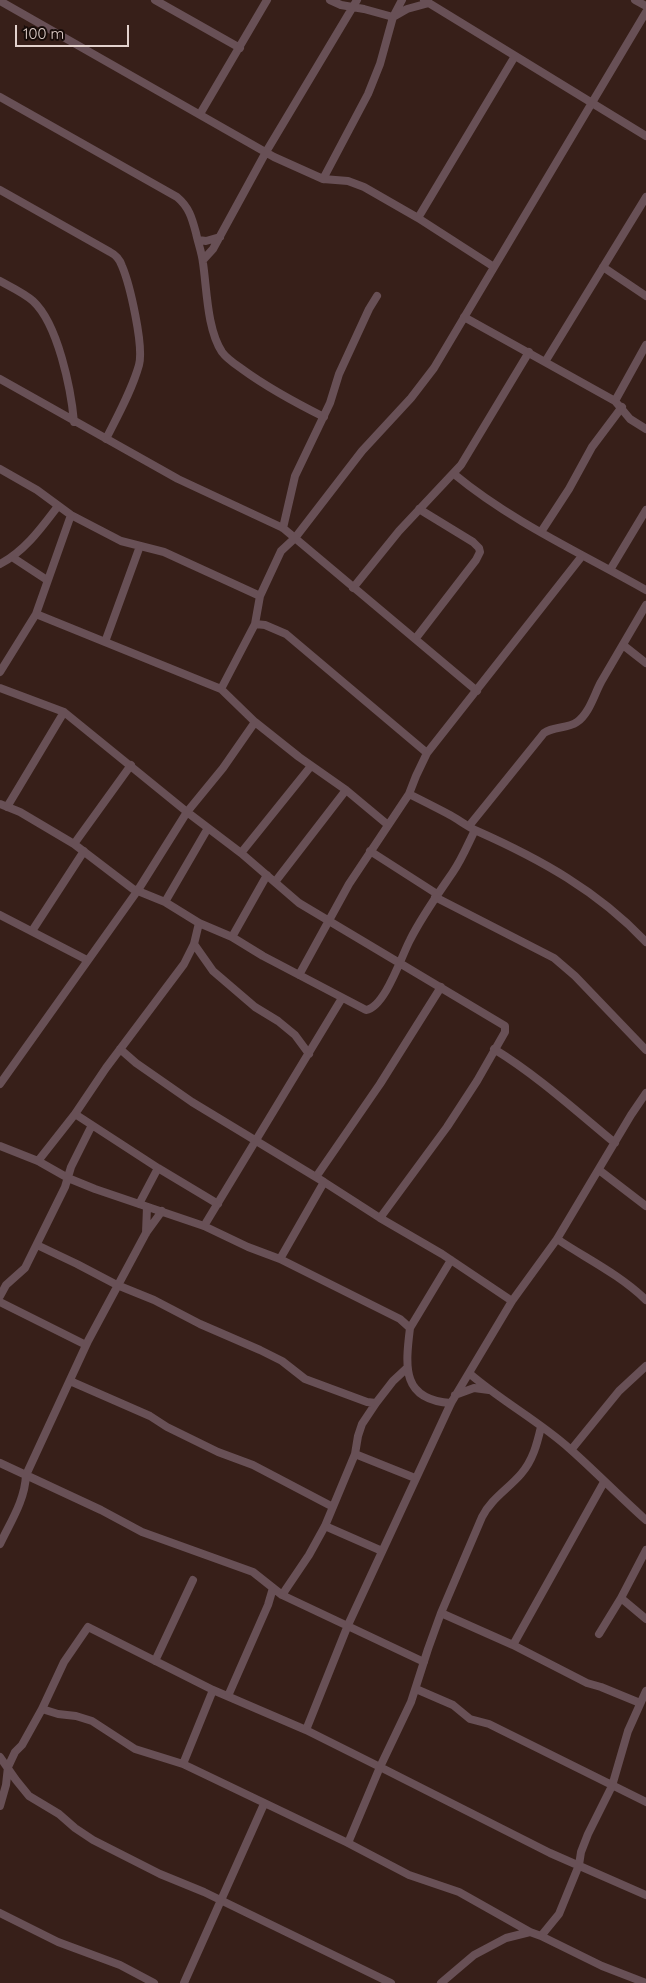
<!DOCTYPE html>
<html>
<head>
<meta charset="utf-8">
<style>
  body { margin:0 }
  #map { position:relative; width:646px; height:1983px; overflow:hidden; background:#371f19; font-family:Quicksand,sans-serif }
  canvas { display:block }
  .scale { position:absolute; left:15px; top:25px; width:114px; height:22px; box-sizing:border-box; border:2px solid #e3d2cd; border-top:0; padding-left:6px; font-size:15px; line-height:18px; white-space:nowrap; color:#e3d2cd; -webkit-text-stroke:4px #170c09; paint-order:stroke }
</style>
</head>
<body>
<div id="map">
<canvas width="646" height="1983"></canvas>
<div class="scale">100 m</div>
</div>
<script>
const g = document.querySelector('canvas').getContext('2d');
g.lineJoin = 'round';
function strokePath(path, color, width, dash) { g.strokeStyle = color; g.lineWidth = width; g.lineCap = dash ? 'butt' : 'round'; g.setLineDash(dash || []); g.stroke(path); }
const street = new Path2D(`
  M155,0l85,48
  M330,0l11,5 23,4 29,8 9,-17
  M424,0l222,136
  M635,0l11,6
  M0,1l274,156 49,22 25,2 16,6 54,31 76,49
  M0,97l177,100c12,10 15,21 19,36 2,10 6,20 7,30 4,27 4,66 19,89 5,7 13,12 20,17 26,19 54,34 82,48
  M200,114l67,-114
  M323,179l45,-85 12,-30 13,-47 14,-8 22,-6
  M0,190l110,62c6,3 10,8 12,14 8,19 22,80 17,99 -7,25 -21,50 -33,74
  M418,218l97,-162
  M198,240l8,1 14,-4
  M203,260l10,-11 53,-97 91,-152
  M603,267l43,29
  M0,281c11,6 24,12 33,20 25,23 38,88 41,121
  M464,317l151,84 15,18 16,10
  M545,362l101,-165
  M0,379l178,100 105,49 194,163
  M615,401l31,-56
  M0,469l37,21 34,25 50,26 43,11 96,44
  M454,474c58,48 127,79 192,116
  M283,528l12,-52 35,-73 9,-29 30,-65 8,-13
  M541,532l28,-43 23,-42 30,-40
  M12,557l35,23
  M0,564c25,-13 42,-37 58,-58
  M610,570l36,-60
  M353,588l46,-57 62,-66 68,-113
  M36,614l185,75 34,33 44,35 47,33 42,35
  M255,624l10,1 21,9 141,119
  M416,638l60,-78 4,-8 -1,-4 -6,-6 -54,-33
  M105,642l35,-96
  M623,645l23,18
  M0,672l36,-58 35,-99
  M0,688l64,24 123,100 54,41 58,50 206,123v6l-28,49 -30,46 -67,91
  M221,689l34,-65 5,-28 21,-45 14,-13 67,-87 49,-53 23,-30 212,-356
  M409,794c14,7 28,14 41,21 9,5 18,12 27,16 63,28 121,60 169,111
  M0,804l20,8 54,32 59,45 32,13 34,21 33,14 31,19 103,54c19,-3 35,-53 44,-70 12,-24 28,-46 43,-68 9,-13 15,-28 22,-42
  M7,807l57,-95
  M469,826l75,-93c10,-7 23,-4 33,-11 12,-8 17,-27 24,-40 15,-26 30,-51 45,-77
  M74,844l57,-79
  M370,851l67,43
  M241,853l70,-87
  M275,882l71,-92
  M435,897l119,61 21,18 71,74
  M165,902l43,-74
  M0,915l87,45
  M32,931l52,-80
  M232,937l35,-62
  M194,944l19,27 42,36 23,14 17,14 14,19
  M299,975l50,-91 60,-90 7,-18 11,-23 155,-197
  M120,1049l16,14 56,39 132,80 56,36 62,36 70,47
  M494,1049c44,27 82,62 121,94
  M0,1084l138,-194 49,-78 36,-44 32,-46
  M75,1114l83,54 60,36
  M0,1146l38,15 30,17 27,11 109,37 44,21 32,12 120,60 10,9 41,-68
  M38,1161l37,-47 31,-46 78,-104 10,-20 5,-21
  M599,1170l47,36
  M316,1177l64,-93 61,-97
  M139,1204l19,-36
  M204,1226l138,-228
  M146,1233l1,-26
  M557,1239c30,20 62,35 89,61
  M37,1245l40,19 40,21 37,15 46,24 60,26 22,11 23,18 62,23 9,1 -14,21 -4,12 -3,18 -30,72 -16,29 -27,40
  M280,1259l44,-77
  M0,1296l6,-11 19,-17 40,-81 6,-20 21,-42
  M0,1302l86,43
  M410,1328c-5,40 -8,72 41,75
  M469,1373c32,28 70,48 101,76 26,23 50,48 76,71
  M70,1381l80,35 17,11 51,25 35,13 80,42
  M455,1395l19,-7 15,2
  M376,1403l17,-22 14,-13
  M571,1450l48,-59 27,-25
  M355,1454l60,24
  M0,1463l101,47 41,22 111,40 29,23 142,67
  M325,1526l57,25
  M0,1544c11,-23 25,-44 26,-69l62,-134 58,-108 16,-22
  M646,1550l-25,48 25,21
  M441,1613l72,32 74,38 14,4 39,16
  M599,1634l22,-36
  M513,1645l91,-163
  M155,1661l38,-81
  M416,1689l37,16 17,14 19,5 157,78
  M228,1696l40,-91 5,-17
  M42,1709l16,5 18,2 16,5 43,28 48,15 165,79 61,32 50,17 71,40 11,4 61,30 44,17
  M306,1730l42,-105 103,-222 61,-102 45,-62 74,-124 15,-22
  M0,1757l16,23 13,16 30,18 16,14 18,12 67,34 44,18 187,91
  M183,1764l30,-74
  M0,1806l6,-21 2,-18 7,-15 7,-7 20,-36 22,-47 24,-35 125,63 93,40 74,37 170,86 96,42
  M348,1843l32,-76 31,-65 17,-53 13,-36 41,-96c9,-18 26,-28 39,-43 12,-14 16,-30 20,-47
  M0,1913l58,29 62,23 34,18
  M541,1936l18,-22 20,-49 2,-13 7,-18 24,-48 16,-55 18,-40
  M184,1983l80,-179
  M441,1983l33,-28 32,-17 24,-6`);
strokePath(street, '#685056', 8);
</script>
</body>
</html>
